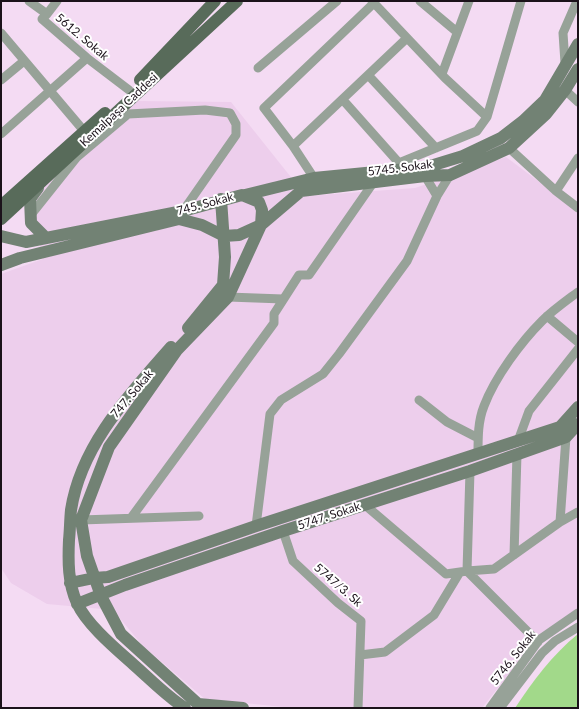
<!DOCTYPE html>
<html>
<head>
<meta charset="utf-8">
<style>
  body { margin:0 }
  #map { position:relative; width:579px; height:709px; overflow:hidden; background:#f4dbf3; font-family:Lato,sans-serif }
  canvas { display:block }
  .frame { position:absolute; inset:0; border:2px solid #1b121a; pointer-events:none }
</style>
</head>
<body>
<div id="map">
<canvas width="579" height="709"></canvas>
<div class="frame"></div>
</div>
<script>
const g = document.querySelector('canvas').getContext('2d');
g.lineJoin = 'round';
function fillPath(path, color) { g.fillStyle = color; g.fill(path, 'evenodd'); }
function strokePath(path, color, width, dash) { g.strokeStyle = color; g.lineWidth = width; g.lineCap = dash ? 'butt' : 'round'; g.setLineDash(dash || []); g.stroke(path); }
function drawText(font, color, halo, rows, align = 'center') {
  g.font = font + ' Lato,sans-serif'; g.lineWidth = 4; g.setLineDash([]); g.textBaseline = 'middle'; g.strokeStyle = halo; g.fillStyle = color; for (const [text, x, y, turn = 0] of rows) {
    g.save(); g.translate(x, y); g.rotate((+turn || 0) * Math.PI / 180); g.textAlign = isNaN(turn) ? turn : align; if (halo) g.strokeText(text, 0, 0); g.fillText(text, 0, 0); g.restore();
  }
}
const built = new Path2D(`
  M136,101l95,1 75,94 109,-8 91,-31 72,54v401l-45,32 -51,64h-189l-88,-9 -62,-53 -30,-36 -66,-6 -36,-21 -10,-15v-294l42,-15 -14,-60z`);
const green = new Path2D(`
  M578,634v74h-63c18,-27 37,-53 63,-74z`);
const street = new Path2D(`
  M29,1l18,13 -5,5 45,39 42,32
  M372,1l73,77 42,39 -10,14 -78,32 1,6
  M420,1l37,31
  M47,14l10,-13
  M1,33l83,98
  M565,63l-2,-30 14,-32
  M258,68l79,-67
  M442,74l27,-73
  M369,76l67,72
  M1,80l23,-19
  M565,90l13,12
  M343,100l56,63
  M487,117l34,-116
  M1,134l86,-76
  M293,146l114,-108
  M509,148l47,43 22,17
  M425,176l12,20
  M314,178l-21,-32 -29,-38 110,-105
  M556,191l22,-33
  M30,216l47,-59 51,-43 77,-4 25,3 6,11v11l-53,76
  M228,297l55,2
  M547,316l31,26
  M419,400l28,22 31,16
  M518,441l11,-30 49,-62
  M478,454c0,-17 0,-33 6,-48 11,-29 37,-64 58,-85 11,-11 24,-20 36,-29
  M470,471l-3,100 27,-2 66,-47 18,-10
  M365,505l81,69 21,-3 71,71
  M131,518l143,-195v-9l25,-39h10l64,-92
  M81,520l118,-4
  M560,522l6,-85
  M256,526l14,-112 11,-14 42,-26 16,-20 68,-93 30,-65 13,-21
  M283,531l10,30 45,42 23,18 -3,87
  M514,555l3,-101
  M360,655l25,-3 49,-37 26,-43
  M490,708l49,-68 39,-27
  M500,708l42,-55 13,-12 23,-14`);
const secondary = new Path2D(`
  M38,188l-8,11 1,24 15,15
  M245,195l69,-17 113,-11 36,-11 38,-18 22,-17 22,-21 33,-56
  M1,236l25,6 157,-31 59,-16 17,7 3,8 -1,15 -33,72 -51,53 -68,97 -28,73 6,36 14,40 20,38 77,70 45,4
  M1,265l19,-7 159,-39 23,6 22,11 15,-1 22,-10 40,-34 124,-15 25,-1 59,-27 37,-34 19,-24 13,-21
  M188,328l35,-43 2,-28 -4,-58
  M171,347c-42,48 -90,98 -100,163 -1,10 -1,21 -2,30 -1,21 -1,44 8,63 10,22 39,46 57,62 16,14 32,31 51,43
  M70,583l24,-5 14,-1 148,-51 304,-99 18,-20
  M77,604l48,-19 158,-54 187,-60 96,-34 12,-13`);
const primary = new Path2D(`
  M140,80l75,-79
  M1,206l104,-93
  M1,219l236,-218`);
const streetNames = [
  ["5612. Sokak",82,37,40],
  ["Kemalpaşa Caddesi",119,110,-43],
  ["5745. Sokak",400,168,-7],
  ["745. Sokak",205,204,-15],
  ["747. Sokak",132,394,-50],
  ["5747. Sokak",329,516,-18],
  ["5747/3. Sk",338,585,41],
  ["5746. Sokak",513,658,-52]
];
fillPath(built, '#edceec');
fillPath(green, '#a2d98a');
strokePath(street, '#97a298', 9);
strokePath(secondary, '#728274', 12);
strokePath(primary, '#586b5a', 12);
drawText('12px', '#1b121a', '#fff', streetNames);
</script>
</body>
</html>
